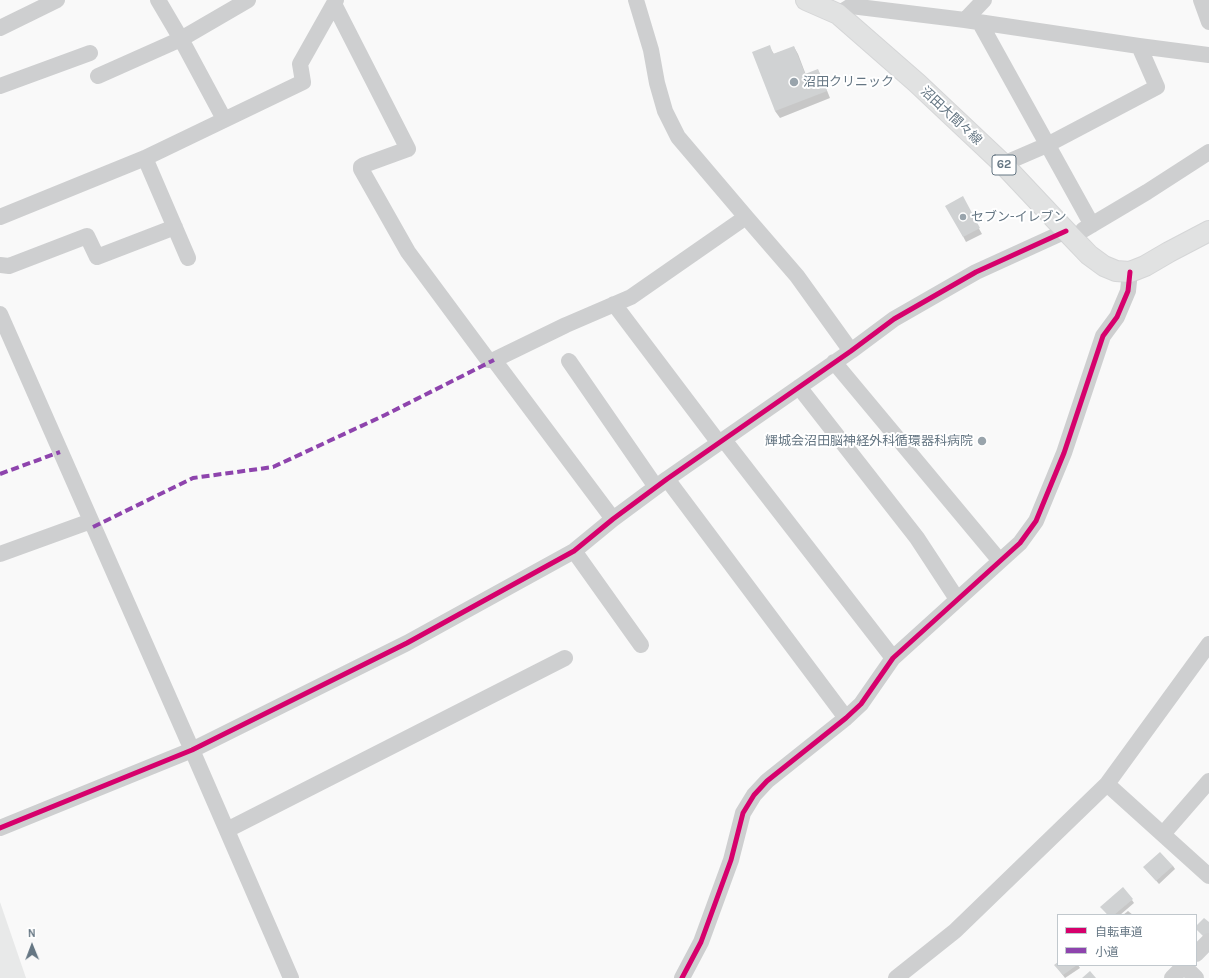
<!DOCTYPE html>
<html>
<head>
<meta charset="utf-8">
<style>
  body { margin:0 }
  #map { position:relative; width:1209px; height:978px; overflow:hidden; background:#f9f9f9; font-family:Karla,"Noto Sans JP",sans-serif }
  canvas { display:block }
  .legend { position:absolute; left:1057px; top:914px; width:140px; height:52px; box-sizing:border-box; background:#fff; border:1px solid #c1c8cd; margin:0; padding:5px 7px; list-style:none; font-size:12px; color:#657683 }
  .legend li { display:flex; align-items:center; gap:8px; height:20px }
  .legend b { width:20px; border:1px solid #c1c8cd }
  .north { position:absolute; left:12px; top:926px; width:40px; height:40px; -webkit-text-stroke:3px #fff; paint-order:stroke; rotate:359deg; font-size:11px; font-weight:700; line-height:16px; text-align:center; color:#657683 }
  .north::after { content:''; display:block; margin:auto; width:14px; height:18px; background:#657683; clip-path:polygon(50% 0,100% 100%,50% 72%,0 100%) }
</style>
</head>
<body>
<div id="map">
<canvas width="1209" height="978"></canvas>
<ul class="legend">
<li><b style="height:5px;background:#d6006c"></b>自転車道</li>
<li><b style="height:5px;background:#8e44ad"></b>小道</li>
</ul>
<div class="north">N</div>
</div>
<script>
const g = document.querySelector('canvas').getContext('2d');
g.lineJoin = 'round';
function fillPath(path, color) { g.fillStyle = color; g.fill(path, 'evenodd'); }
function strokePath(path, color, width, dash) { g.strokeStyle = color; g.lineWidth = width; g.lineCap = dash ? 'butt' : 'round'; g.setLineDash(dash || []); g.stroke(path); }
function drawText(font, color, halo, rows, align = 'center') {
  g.font = font + ' Karla,"Noto Sans JP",sans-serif'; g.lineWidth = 4; g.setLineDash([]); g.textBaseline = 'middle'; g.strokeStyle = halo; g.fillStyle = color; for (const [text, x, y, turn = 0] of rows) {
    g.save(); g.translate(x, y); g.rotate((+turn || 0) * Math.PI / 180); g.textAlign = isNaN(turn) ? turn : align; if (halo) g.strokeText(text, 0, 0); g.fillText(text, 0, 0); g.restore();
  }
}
const built = new Path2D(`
  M0,902l26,76h-26z`);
const shadow = new Path2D(`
  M769,46l5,8 20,-7 4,7 8,21 12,-5 4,8 8,20 -50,20 -5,-7z
  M962,198l20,36 -16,8 -19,-36z
  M1173,866l2,3 -16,15 -15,-17z
  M1132,900l2,3 -14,12h-12l-7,-8z
  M1128,911l5,4h-10z
  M1058,963v2h20l2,3 -15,10 -7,-9z`);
const building = new Path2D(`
  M770,45l3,9 21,-8 11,28 13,-5 9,22 -52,20 -23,-59z
  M963,196l17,32 -17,9 -18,-31z
  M1160,852l13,14 -17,15 -13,-14z
  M1123,887l10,12 -19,16h-6l-8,-8z
  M1204,918l5,4v13l-4,3 -9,-9v-3z
  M1058,962v3h19l-14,10 -9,-10z
  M1090,971l6,7h-14z`);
const minor = new Path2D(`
  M158,0l23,39 43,80
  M636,0l15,50 6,33 8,28 13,26 68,80 51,59 54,75
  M1201,0l8,22
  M334,4l74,145 -44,16 -3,2v2l47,83 80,108h6l72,-35 65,-28 115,-80
  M838,14l13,-8 114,14 19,-20
  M965,20l174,26 70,9
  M980,23l112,202
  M0,28l57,-28
  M98,76l83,-37 67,-39
  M0,86l90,-33
  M145,158l43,100
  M1003,164l44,-19 110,-58 -18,-41
  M0,217l145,-59 158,-76 -3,-18 36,-64
  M1083,230l64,-38 62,-40
  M0,265l9,1 78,-30 10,21 78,-30
  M614,304l105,139
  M0,314l192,436 99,228
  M494,360l119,159
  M569,361l87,126
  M834,362l166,199
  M799,387l118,151 40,61
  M724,440l169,218
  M667,479l179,239
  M574,551l67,94
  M0,554l91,-33
  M1107,784l102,92
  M0,828l192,-78 215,-107 167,-92 39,-32 54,-40 184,-128 43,-32 82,-47 90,-41
  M227,830l338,-172
  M1163,834l46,-53
  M1196,954l13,-13
  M1184,966l12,12
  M682,978l19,-36 30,-82 12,-47 11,-18 13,-14 79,-63 15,-14 32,-46 127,-115 16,-22 28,-68 39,-117 14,-19 11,-26 2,-19
  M896,978l59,-47 152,-147 102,-140
  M1172,978l13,-13`);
const major = new Path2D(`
  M806,0l32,14 79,69 86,81 63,67 23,24 15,11 12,5 14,1 15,-6 24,-14 40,-21`);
const quiet = new Path2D(`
  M0,474l60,-22
  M93,527l100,-49 80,-11 112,-52 109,-55`);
const cycleway = new Path2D(`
  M0,828l192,-78 215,-107 167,-92 39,-32 54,-40 184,-128 43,-32 82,-47 90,-41
  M682,978l19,-36 30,-82 12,-47 11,-18 13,-14 79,-63 15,-14 32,-46 127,-115 16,-22 28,-68 39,-117 14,-19 11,-26 2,-19`);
const markers = [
  [794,82,5,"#99a4ac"],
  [963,217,4,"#99a4ac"],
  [982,441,5,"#99a4ac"]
];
const shields = [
  [1004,165,24]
];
const shieldNames = [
  ["62",1004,165]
];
const poiNames = [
  ["沼田クリニック",803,82],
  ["セブン-イレブン",971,217],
  ["輝城会沼田脳神経外科循環器科病院",973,441,"right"]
];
const streetNames = [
  ["沼田大間々線",951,116,43]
];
fillPath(built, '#e8e9e9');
fillPath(shadow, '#0003');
fillPath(building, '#d0d2d3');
strokePath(major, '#d5d6d7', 22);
strokePath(minor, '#cecfd0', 16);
strokePath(major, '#e1e2e2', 20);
strokePath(quiet, '#8e44ad', 4, [8, 4]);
strokePath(cycleway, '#d6006c', 5);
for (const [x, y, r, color] of markers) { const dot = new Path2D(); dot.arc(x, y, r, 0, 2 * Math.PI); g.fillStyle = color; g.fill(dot); strokePath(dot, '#fff', 1.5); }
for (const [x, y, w] of shields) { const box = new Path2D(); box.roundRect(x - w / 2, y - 10, w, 20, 3); g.fillStyle = '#fff'; g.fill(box); strokePath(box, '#657683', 1); }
drawText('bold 12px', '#657683', null, shieldNames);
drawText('13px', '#657683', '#fff', poiNames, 'left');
drawText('13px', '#657683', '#fff', streetNames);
</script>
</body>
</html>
